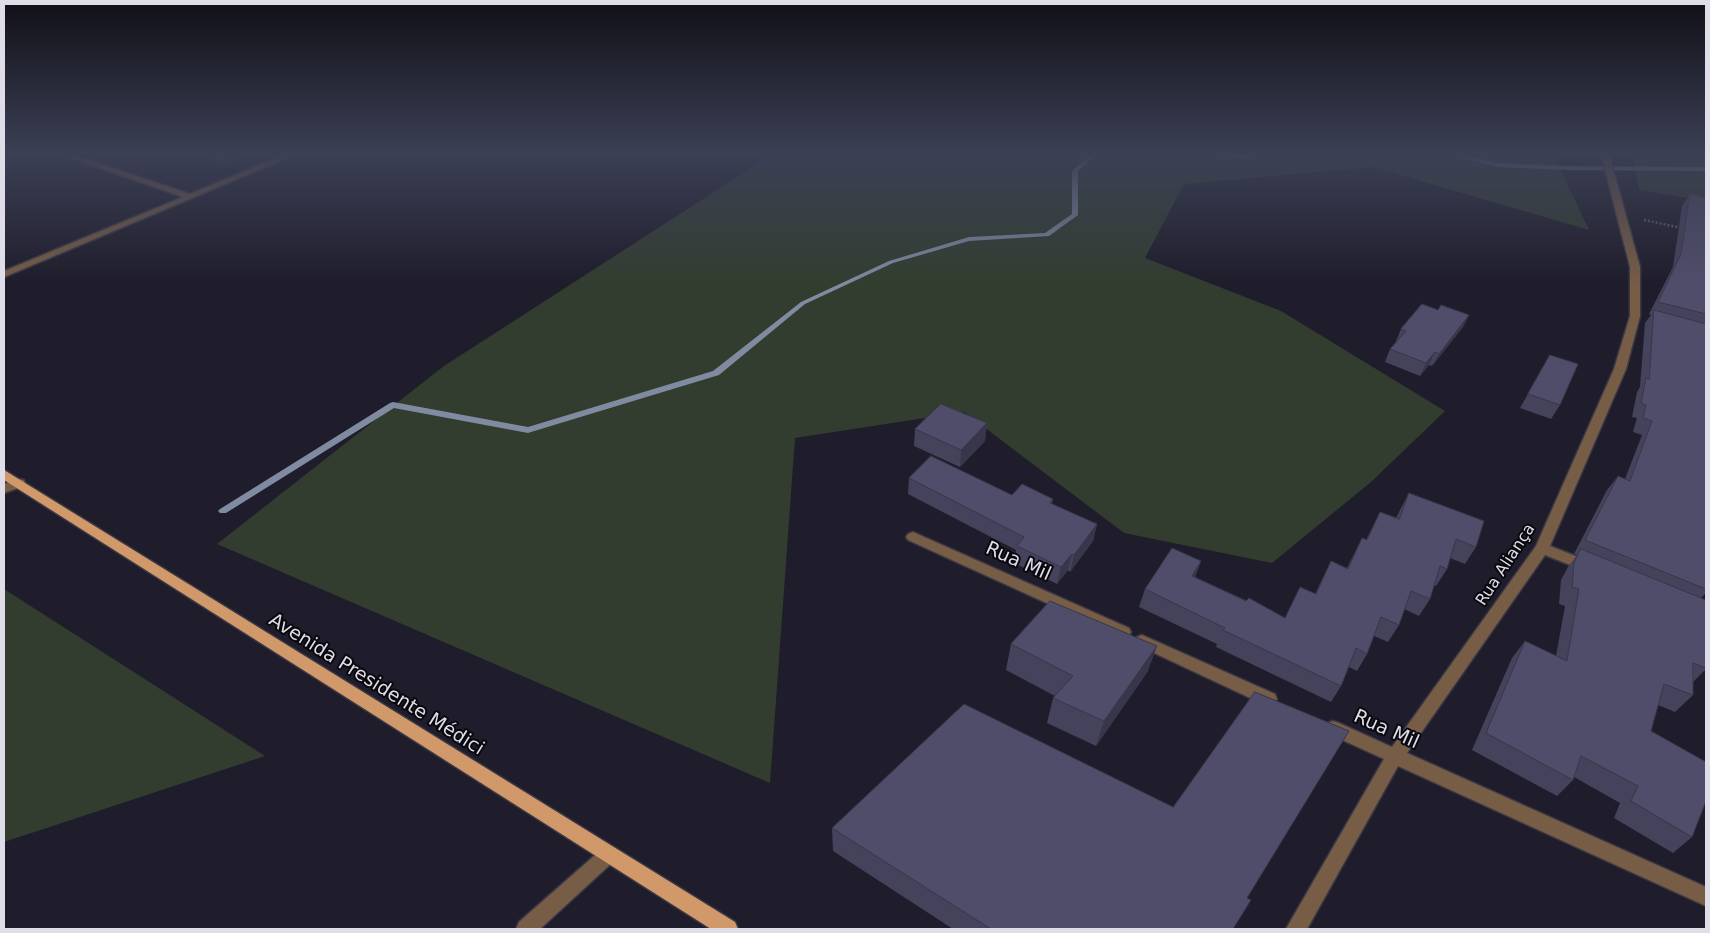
<!DOCTYPE html>
<html>
<head>
<meta charset="utf-8">
<style>
  body { margin:0 }
  #map { position:relative; width:1710px; height:933px; overflow:hidden; background:#1f1d2b; font-family:"DejaVu Sans",sans-serif }
  canvas { display:block }
  .frame { position:absolute; inset:0; border:5px solid #dfdee8; pointer-events:none }
</style>
</head>
<body>
<div id="map">
<canvas width="1710" height="933"></canvas>
<div class="frame"></div>
</div>
<script>
const g = document.querySelector('canvas').getContext('2d');
g.lineJoin = 'round';
function fillPath(path, color) { g.fillStyle = color; g.fill(path, 'evenodd'); }
function strokePath(path, color, width, dash) { g.strokeStyle = color; g.lineWidth = width; g.lineCap = dash ? 'butt' : 'round'; g.setLineDash(dash || []); g.stroke(path); }
function drawText(font, color, halo, rows, align = 'center') {
  g.font = font + ' "DejaVu Sans",sans-serif'; g.lineWidth = 4; g.setLineDash([]); g.textBaseline = 'middle'; g.strokeStyle = halo; g.fillStyle = color; for (const [text, x, y, turn = 0] of rows) {
    g.save(); g.translate(x, y); g.rotate((+turn || 0) * Math.PI / 180); g.textAlign = isNaN(turn) ? turn : align; if (halo) g.strokeText(text, 0, 0); g.fillText(text, 0, 0); g.restore();
  }
}
const green = new Path2D(`
  M773,154h780l36,76 -216,-63 -189,17 -39,74 136,53 164,100 -74,71 -99,81 -148,-30 -160,-121 -169,26 -25,345 -553,-239 227,-178z
  M1632,154h74v47l-67,-11z
  M4,589l261,167 -261,86z`);
const stream = new Path2D(`
  M1091,154h6l-19,17v44l-29,21 -80,5 -76,22 -88,41 -86,71 -188,57 -3,1 -134,-25 -168,105h-6l-2,-2 2,-2 170,-106 3,-1 135,25 185,-56 88,-69 88,-41 80,-24 76,-4 27,-19v-43z
  M1220,154l27,1 12,-1 -12,5 -24,-3z
  M1450,154h10l38,9 68,3 140,1v4l-140,-1 -68,-3z`);
const path = new Path2D(`
  M1644,220l38,8`);
const minor = new Path2D(`
  M59,154h12l119,40 96,-40h11l-293,123v-6l179,-74z
  M1601,154h8l31,113v49l-14,53 -76,177 43,17 2,4 -2,4 -5,1 -43,-17 -138,198 299,134v19l-308,-140 -91,163h-21l98,-170 -57,-26 -2,-5 2,-5 6,-2 6,2 53,24 144,-201 78,-177 16,-53v-49z
  M19,479l5,1 1,3 -1,3 -20,7v-9z
  M913,532l216,96 2,4 -2,4 -5,2 -5,-2 -211,-96 -2,-3 2,-3z
  M1142,635l133,59 2,5 -2,5 -6,2 -6,-2 -126,-59 -3,-4 3,-4z
  M608,846l6,3 3,6 -3,6 -74,68h-24l3,-7 83,-73z`);
const major = new Path2D(`
  M4,470l731,452 3,7h-27l-707,-449z`);
const wall = new Path2D(`
  M199,154h51l-24,10z
  M1690,194l16,4v395l-5,5 5,2v69l-13,13v13l-18,17 -17,-7 -7,26 41,106 -19,16 -59,-35 6,-15 -46,-26 -1,3 -16,16 -85,-46 40,-92 13,-17 31,15 9,-50 -6,-2 2,-24 7,-13 9,-12 -3,-1 33,-64 11,-14 7,3 17,-44 -9,-3 4,-14 -5,-1 5,-25 3,-5 5,-64 6,-8 -2,-1 24,-47 9,-61z
  M1438,310l31,5 -6,12 -31,39 -3,-1 -9,11 -35,-14 5,-13 7,-7 -1,-1 5,-12z
  M1550,355l10,50 -9,14 -31,-11z
  M987,423l-2,18 -25,26 -46,-21 1,-17z
  M909,478l103,17 41,4 -1,5 45,20 -4,17 -23,31 -2,-2 -11,14 -43,-21 2,-13 -108,-56z
  M1409,493l67,54 -11,17 -15,-6 -3,11 -11,17 -2,-1 -4,14 -11,17 -15,-7 -5,16 -11,17 -14,-6 -7,18 -10,17 -8,-4 -8,19 -10,16 -115,-55 1,-3 -78,-37 6,-18 56,-28 -6,16 90,41 30,-24 16,-33 16,7 15,-30 4,2 14,-28 16,6 4,-8z
  M1011,644l137,27 -52,75 -49,-23 6,-25 2,-2 -49,-26z
  M832,828l415,70 -14,31h-280l-120,-78z`);
const shadedWall = new Path2D(`
  M229,154h21l-24,10 -3,-7z
  M1469,315l-6,12 -31,39 7,-12z
  M1435,352l-6,13 -9,11 6,-13z
  M987,423l-2,18 -25,26 1,-17z
  M1097,524l-4,17 -23,31 4,-17z
  M1072,554l-4,16 -11,14 4,-17z
  M1201,561l-6,17 -3,-2z
  M1157,646l-9,25 -52,75 8,-25z`);
const building = new Path2D(`
  M215,154h14l-6,3z
  M1690,194l16,4v116l-48,-12 23,-48z
  M1422,304l16,6 3,-5 28,10 -30,39 -4,-2 -9,11 -36,-14 16,-18 -5,-2z
  M1654,310l52,14v265l-121,-49 33,-64 12,5 22,-60 -9,-3 3,-13 -5,-2 5,-25 3,1z
  M1550,355l28,9 -18,41 -32,-11z
  M941,404l46,19 -26,27 -46,-21z
  M931,456l81,39 10,-11 31,15 -3,4 47,21 -23,31 -2,-1 -11,13 -44,-21 7,-9 -115,-59z
  M1409,493l75,28 -8,26 -20,-8 -9,30 -7,-3 -10,33 -19,-8 -12,34 -18,-8 -14,37 -11,-6 -15,38 -118,-56 2,-2 -80,-39 27,-41 29,13 -9,15 54,25 3,-3 36,20 15,-31 16,7 15,-33 17,8 14,-31 5,2 13,-28 19,7z
  M1581,549l125,51v68l-13,-5v32l-29,-11 -13,47 55,31v39l-14,36 -61,-36 7,-15 -57,-30 -8,24 -87,-47 39,-92 42,20 12,-72 -7,-2 2,-24z
  M1050,601l107,45 -53,75 -51,-23 20,-22 -62,-32z
  M1255,692l94,39 -102,167 4,2 -18,29h-242l-159,-101 132,-124 209,103z`);
const streetNames = [
  ["Rua Aliança",1506,565,-57]
];
const nearStreetnames = [
  ["Rua Mil",1018,562,24],
  ["Avenida Presidente Médici",376,685,32],
  ["Rua Mil",1386,730,24]
];
fillPath(green, '#323d2f');
fillPath(stream, '#808ba2');
strokePath(minor, '#3a3845', 3);
strokePath(major, '#3a3845', 3);
strokePath(path, '#5c5b67', 2.5, [2, 2]);
fillPath(minor, '#775c46');
fillPath(major, '#d1996a');
fillPath(wall, '#45425b');
fillPath(shadedWall, '#38364a');
fillPath(building, '#504d6a');
strokePath(building, '#38364a', 1);
const sky = g.createLinearGradient(0, 0, 0, 285);
sky.addColorStop(0, '#111018');
sky.addColorStop(0.54, '#3c4055');
sky.addColorStop(1, '#3c405500');
g.fillStyle = sky;
g.fillRect(0, 0, 1710, 285);
drawText('16px', '#dfdee8', '#09080e', streetNames);
drawText('19px', '#dfdee8', '#09080e', nearStreetnames);
</script>
</body>
</html>
